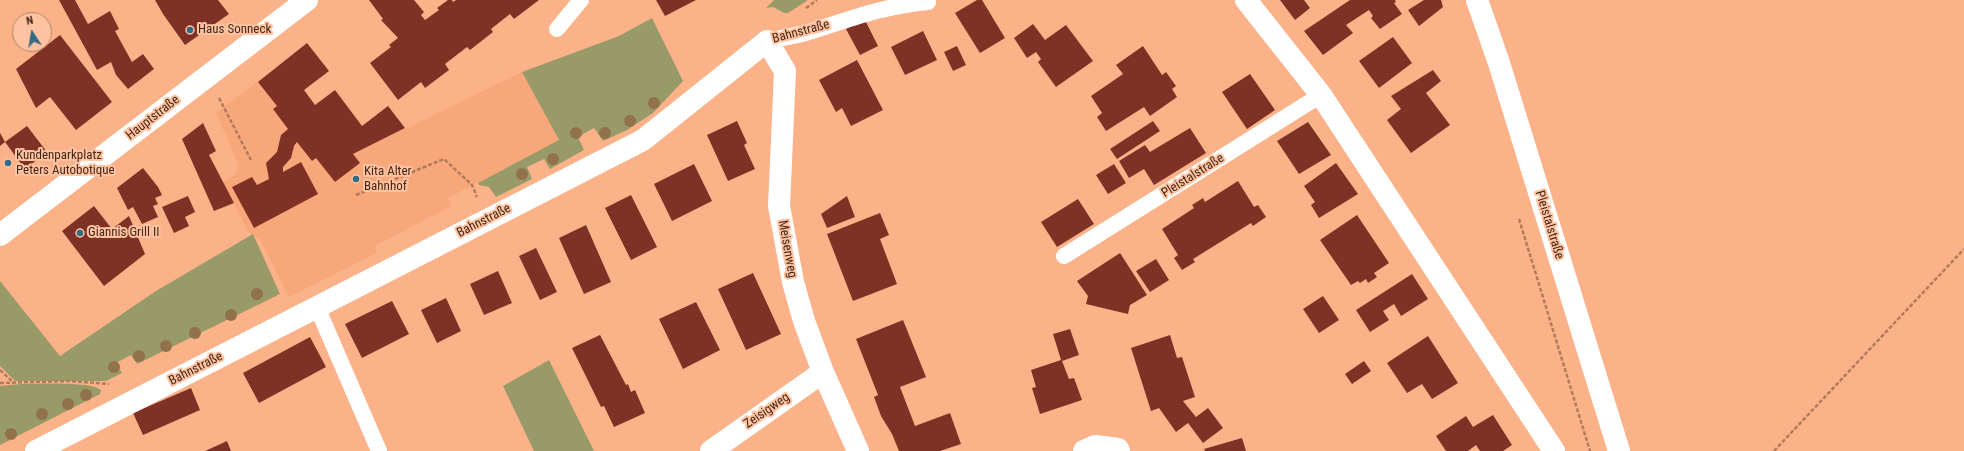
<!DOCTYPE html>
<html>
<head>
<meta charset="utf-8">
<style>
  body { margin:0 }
  #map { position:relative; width:1964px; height:451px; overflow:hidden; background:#fbb288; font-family:"Roboto Condensed",sans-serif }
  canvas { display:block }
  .north { position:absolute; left:12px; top:12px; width:40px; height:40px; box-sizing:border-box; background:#ffc3a2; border:1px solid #b4856a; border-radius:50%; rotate:348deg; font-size:11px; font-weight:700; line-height:16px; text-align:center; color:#442817 }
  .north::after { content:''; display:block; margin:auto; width:14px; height:18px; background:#336b85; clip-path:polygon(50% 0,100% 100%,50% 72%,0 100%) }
</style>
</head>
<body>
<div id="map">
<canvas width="1964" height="451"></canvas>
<div class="north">N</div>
</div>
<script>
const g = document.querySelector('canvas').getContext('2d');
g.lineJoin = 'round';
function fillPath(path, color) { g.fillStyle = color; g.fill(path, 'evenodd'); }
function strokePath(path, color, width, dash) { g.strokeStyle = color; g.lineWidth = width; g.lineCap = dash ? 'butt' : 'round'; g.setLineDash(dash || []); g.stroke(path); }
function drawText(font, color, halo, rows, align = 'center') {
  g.font = font + ' "Roboto Condensed",sans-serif'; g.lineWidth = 4; g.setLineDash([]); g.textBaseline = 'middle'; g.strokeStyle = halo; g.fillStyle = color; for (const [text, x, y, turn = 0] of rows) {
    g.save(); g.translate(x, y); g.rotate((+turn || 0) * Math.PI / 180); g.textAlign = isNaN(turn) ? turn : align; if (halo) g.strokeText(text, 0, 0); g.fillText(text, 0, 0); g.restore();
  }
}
const built = new Path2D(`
  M282,63l72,91 168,-82 38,68 -112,58 4,8 -76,39v8l-87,44 -29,-58 -12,-7 -25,-50 13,-8 2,-10 -22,-51z`);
const green = new Path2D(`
  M774,0h34l-20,13h-4l-11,-6 -7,1z
  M652,18l31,63 -30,32 -26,17 -24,11 -9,-13 -16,9 6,13 -34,19 -6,-10 -17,8 5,12 -36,18 -7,-10 -10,-2 -1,-2 81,-43 -37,-68 97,-36z
  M253,234l27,60 -143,70 -6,-9 -15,8 6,10 -16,8h-91l-15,-15v-85l60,75 96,-65z
  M549,360l45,91h-60l-31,-65z
  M21,384c16,0 69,-3 80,6l-1,4 -100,51v-59z`);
const building = new Path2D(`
  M59,0h16l13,24 22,-13 9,18 -4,2 17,31 11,-8 11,15 -26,20 -12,-14 -5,-13 -14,8z
  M155,0h63l11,14 -44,31 -22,-31z
  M369,0h45l10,12 -3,3 4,5 14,-10 -2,-2 11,-8h4l1,2 3,-2h83l-25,19 -4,-5 -19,15 2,3 -23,18 -3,-3 -22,17 4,6 -24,18 -4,-6 -23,18 -28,-37 21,-16 -2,-2 9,-7 -17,-18 2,-1z
  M656,0h40l-31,16z
  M977,0h5l23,38 -25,15 -25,-40z
  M1280,0h24l6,8 -15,12z
  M1350,0h45l1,2 -2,1 8,11 -22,15 -9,-11 2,-2 -4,-6 -23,15 7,8 -30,22 -19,-24z
  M1424,0h17l2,7 -24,19 -11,-16z
  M865,20l13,26 -18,9 -14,-26z
  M1033,24l12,16 21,-15 27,36 -37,26 -18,-25 3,-3 -5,-7 -9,6 -13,-20z
  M923,31l14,29 -32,15 -14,-28z
  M60,35l52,67 -36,28 -26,-33 -14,11 -20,-39z
  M1393,37l19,26 -33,25 -20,-27z
  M307,43l22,28 -25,19 11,15 20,-15 27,36 26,-20 17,22 -52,26 7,9 -25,19 -19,-24 -4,3 -15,-19 -3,4 -3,12 -8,9v5l18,-10 17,32 -64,34 -22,-41 20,-10 5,8 12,-6 -3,-16 11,-11 4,-17 7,-6 -15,-20 4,-3 -19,-24z
  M957,46l9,19 -13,6 -9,-19z
  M1143,46l19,29 4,-3 10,14 -4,3 5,8 -27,19 -6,-9 -38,24 -9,-14 5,-4 -11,-17 32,-22 -7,-9z
  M857,60l26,50 -32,16 -9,-18 -6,4 -17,-32z
  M1433,70l8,11 -15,12 24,32 -39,28 -24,-33 14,-11 -10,-13z
  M1250,74l25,36 -28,19 -25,-37z
  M737,121l10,22 -3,2 11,24 -27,12 -21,-46z
  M1153,121l7,10 -43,28 -7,-10z
  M1308,122l23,33 -32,19 -22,-33z
  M203,123l13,28 -7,4 25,48 -20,8 -32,-72z
  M27,126l20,26 -22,17 -20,-27z
  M1190,128l16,25 -52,32 -10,-16 -15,9 -10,-17 26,-16 5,7z
  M0,133l5,9 -5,4z
  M1336,163l22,31 -39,24 -8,-13 4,-3 -11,-16z
  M694,164l18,37 -40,20 -18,-37z
  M1114,164l12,19 -18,11 -12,-19z
  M143,168l15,19 4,8 -7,3 3,6 -5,2 5,11 -16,7 -9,-17 -5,3 -11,-22z
  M1238,181l16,26 4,-2 8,12 -13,9 -2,-3 -58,36 2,3 -13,8 -8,-12 4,-3 -16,-26 32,-21 -2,-3 11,-7 2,4z
  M631,195l26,52 -26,13 -26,-52z
  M188,196l7,16 -10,5 4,9 -15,7 -12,-26z
  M847,196l8,21 -28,11 -6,-14z
  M1078,199l16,25 -37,23 -16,-25z
  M94,206l18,23 17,-13 16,38 -41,32 -42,-55z
  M880,213l9,22 -9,4 17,45 -44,17 -26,-67z
  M1357,215l32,48 -15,10 3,4 -9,6 -2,-4 -6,4 -2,-2 -7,4 -31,-45z
  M586,225l25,57 -27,12 -25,-56z
  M536,248l21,44 -17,8 -21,-44z
  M1120,253l27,42 -17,10 -2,9 -42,-10 2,-8 -11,-15z
  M1156,259l13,21 -19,12 -14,-21z
  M498,271l14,32 -28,12 -14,-31z
  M753,273l28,61 -35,16 -28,-61z
  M1412,274l16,25 -27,17 -7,-12 -11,7 6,9 -19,12 -14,-22z
  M1323,296l16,24 -20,13 -16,-24z
  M446,298l15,33 -24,12 -16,-33z
  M392,301l17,33 -47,24 -17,-34z
  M696,302l24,48 -37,19 -24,-50z
  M903,320l23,57 -26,10 15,39 35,-13 11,31 -21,7h-41l-7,-17 -11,-18 -7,-19 4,-2 -22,-56z
  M1070,329l9,26 -17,6 7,18 5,-1 8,22 -42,14 -8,-26 4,-1 -5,-17 30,-10 -8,-26z
  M600,335l26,50 2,-1 3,8 4,-2 10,23 -31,14 -10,-21 -3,1 -29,-59z
  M1170,335l7,23 5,-1 13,40 -12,4 13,16 12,-9 15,20 -20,15 -15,-20 -12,9 -17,-24 -8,3 -20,-63z
  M1428,336l30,47 -26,16 -10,-15 -15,9 -20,-30z
  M310,337l16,30 -67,36 -16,-30z
  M1364,361l7,10 -19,13 -7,-10z
  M191,388l9,22 -57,25 -10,-22z
  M1493,415l19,30 -9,6h-23l-4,-6 -8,6h-22l-10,-15 30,-20 7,11z
  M1242,438l4,13h-41l-1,-2z
  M227,441l4,10h-26z`);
const path = new Path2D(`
  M806,8l11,-8
  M219,98l32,62
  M356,195l88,-36 28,26 5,12
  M1519,219l71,232
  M0,370l14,13
  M0,383l69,-2 40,3
  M1774,451l190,-202`);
const service = new Path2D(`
  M557,29l24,-29
  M767,41c14,-3 28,-5 42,-9 42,-13 74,-26 119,-30
  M1064,256l257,-161
  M317,307l62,144`);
const minor = new Path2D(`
  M1246,0l75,95 233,356
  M36,451l607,-311 124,-99 18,30 -6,135 14,76 11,39 19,51 35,79
  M711,451l112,-79
  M1084,451l11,-5 23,3 1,2`);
const secondary = new Path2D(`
  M1477,0l22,63 120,388
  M0,235l307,-235`);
const trees = [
  [654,103],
  [630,121],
  [576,133],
  [605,133],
  [553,159],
  [522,174],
  [257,294],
  [231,315],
  [195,333],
  [166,346],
  [139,356],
  [114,367],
  [86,395],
  [68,404],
  [42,414],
  [11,434]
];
const markers = [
  [190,30,4,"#336b85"],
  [8,163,4,"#336b85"],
  [356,179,4,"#336b85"],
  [80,233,4,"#336b85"]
];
const poiNames = [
  ["Haus Sonneck",198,30],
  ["Kundenparkplatz",16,156],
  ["Peters Autobotique",16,171],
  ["Kita Alter",364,172],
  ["Bahnhof",364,187],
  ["Giannis Grill II",88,233]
];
const streetNames = [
  ["Bahnstraße",801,32,-15],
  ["Hauptstraße",153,118,-38],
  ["Pleistalstraße",1193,176,-32],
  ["Bahnstraße",484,221,-27],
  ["Pleistalstraße",1549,225,73],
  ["Meisenweg",787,249,80],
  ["Bahnstraße",196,369,-27],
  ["Zeisigweg",767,411,-35]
];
fillPath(built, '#f7a779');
fillPath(green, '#989a68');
fillPath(building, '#803126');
strokePath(path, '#b27b5b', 2.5, [4, 2]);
strokePath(service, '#fff', 16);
strokePath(minor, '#fff', 22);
strokePath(secondary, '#fff', 22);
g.fillStyle = '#92724b';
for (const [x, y] of trees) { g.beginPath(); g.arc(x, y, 6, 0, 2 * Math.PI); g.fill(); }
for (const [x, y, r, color] of markers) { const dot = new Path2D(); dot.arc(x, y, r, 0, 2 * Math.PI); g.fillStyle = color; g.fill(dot); strokePath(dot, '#ffc3a2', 1.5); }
drawText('13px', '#442817', '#ffc3a2', poiNames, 'left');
drawText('13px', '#442817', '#ffc3a2', streetNames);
</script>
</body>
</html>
